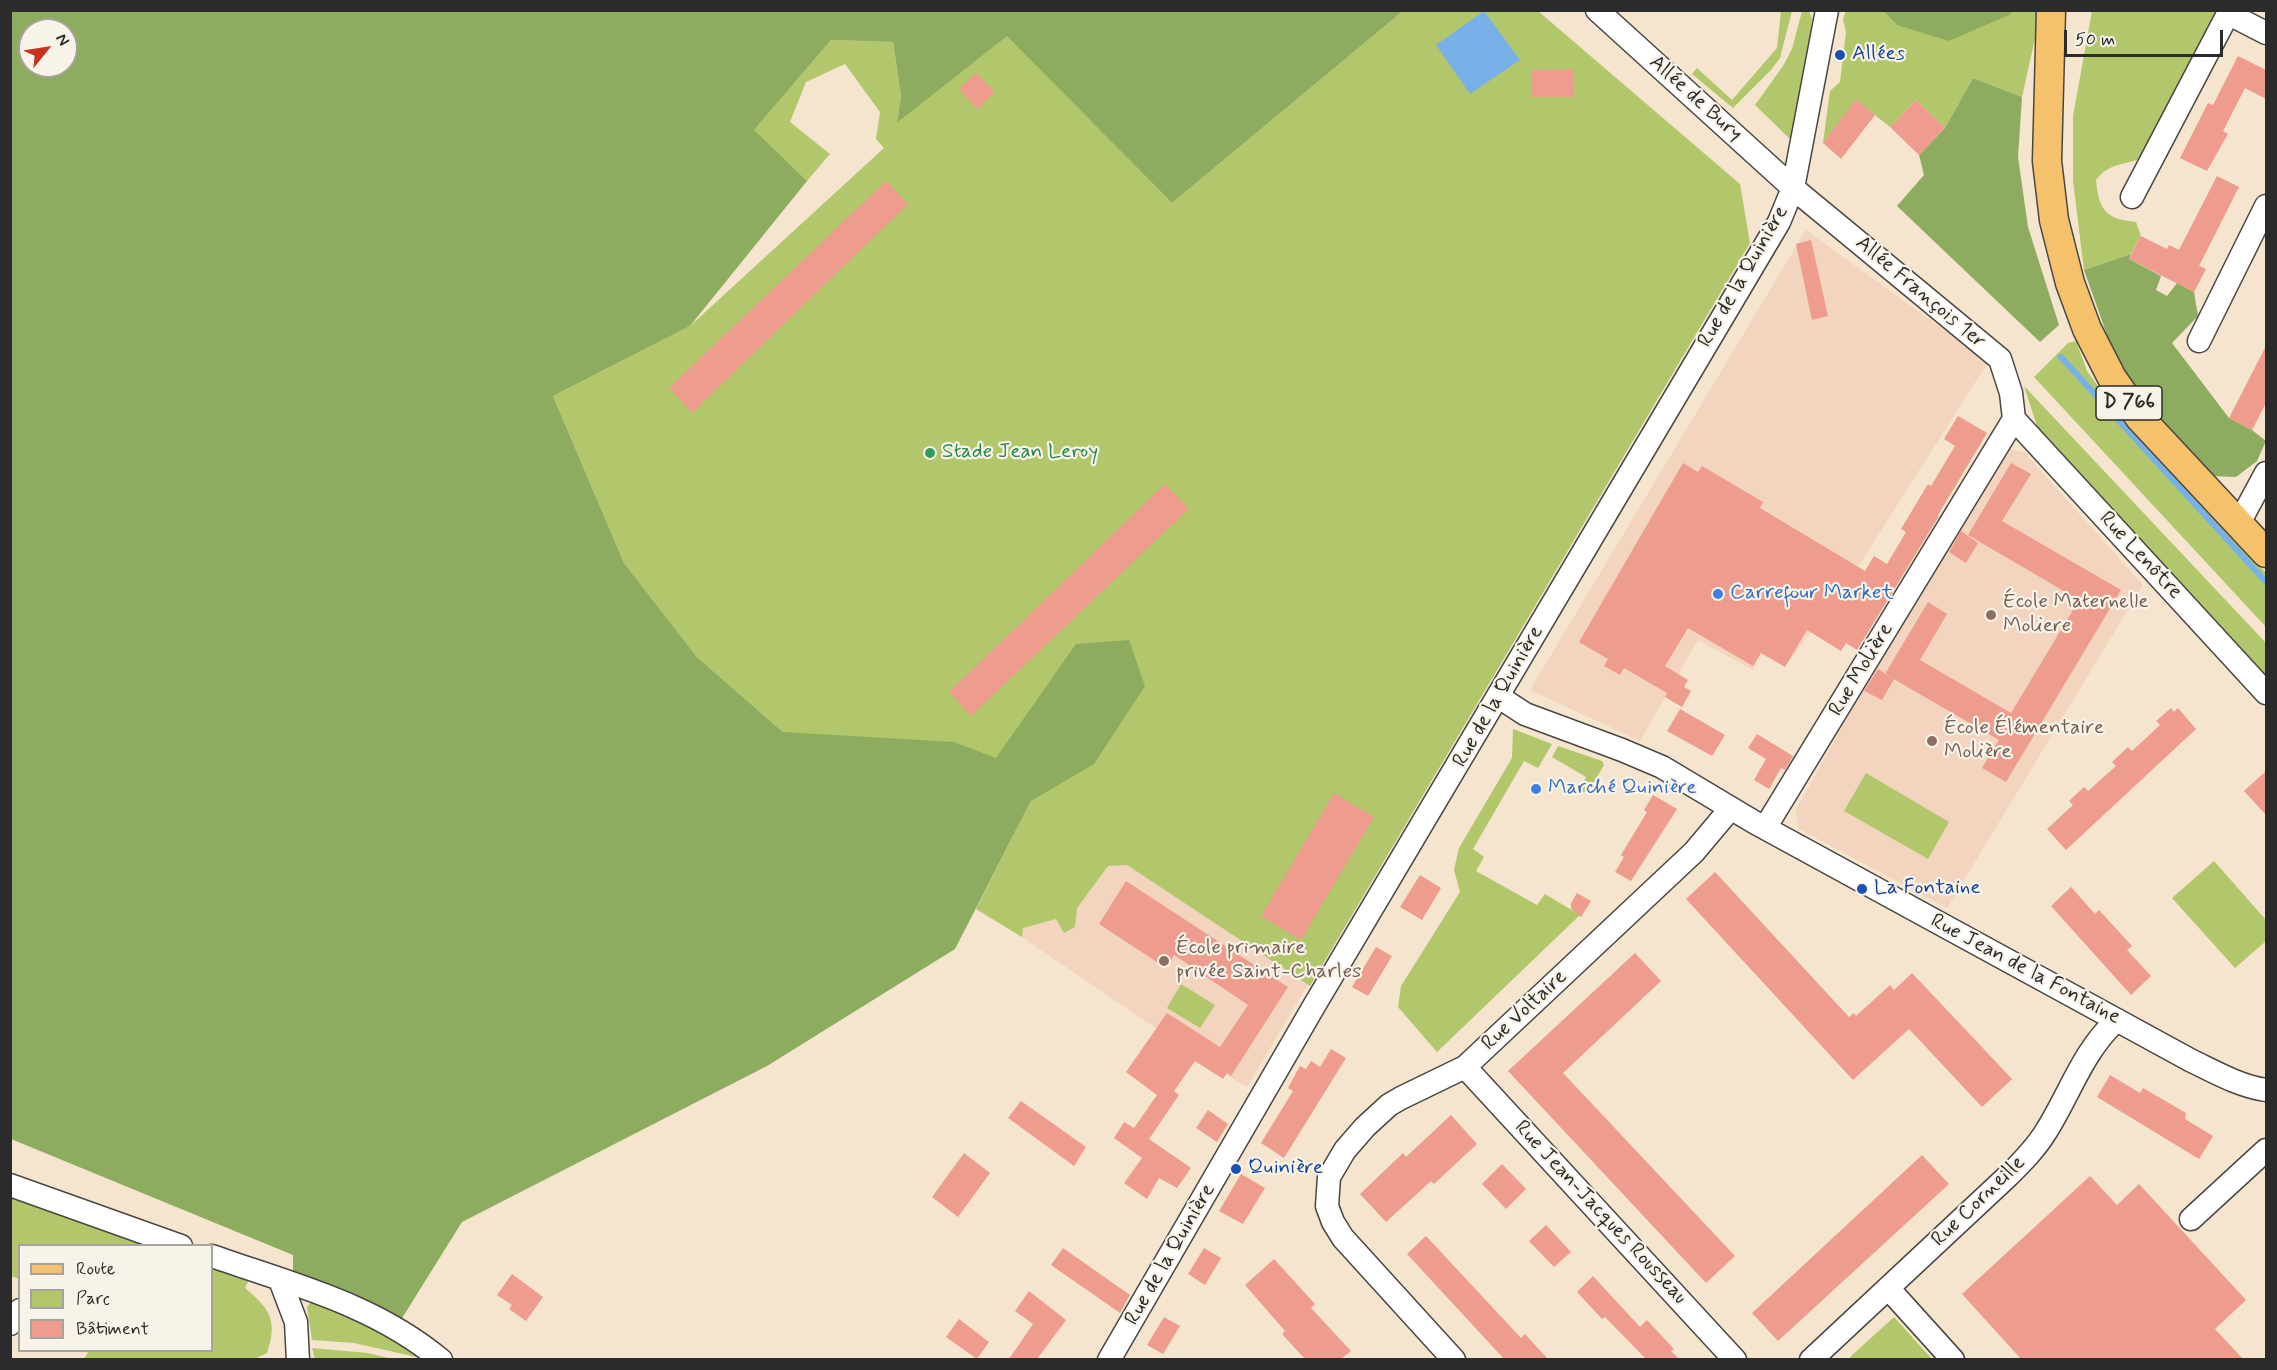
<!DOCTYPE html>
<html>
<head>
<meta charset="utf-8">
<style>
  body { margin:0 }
  #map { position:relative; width:2277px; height:1370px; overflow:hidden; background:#f5e4ce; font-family:Mynerve,sans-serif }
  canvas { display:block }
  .frame { position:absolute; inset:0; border:12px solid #2b2b2b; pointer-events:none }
  .legend { position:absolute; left:18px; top:1244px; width:195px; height:108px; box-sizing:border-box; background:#f7f3e8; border:2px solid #a5a39c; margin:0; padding:8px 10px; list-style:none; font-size:18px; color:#2b2b2b }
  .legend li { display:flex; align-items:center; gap:12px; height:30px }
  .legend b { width:30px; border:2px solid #a5a39c }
  .north { position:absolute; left:18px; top:18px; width:60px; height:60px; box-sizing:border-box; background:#f7f3e8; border:2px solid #a5a39c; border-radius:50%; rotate:60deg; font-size:16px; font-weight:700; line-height:24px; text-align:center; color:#2b2b2b }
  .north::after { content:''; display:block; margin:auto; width:21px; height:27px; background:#c8321e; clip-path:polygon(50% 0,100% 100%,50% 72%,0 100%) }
  .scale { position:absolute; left:2064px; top:30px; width:159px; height:27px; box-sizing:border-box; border:3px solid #2b2b2b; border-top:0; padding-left:8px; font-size:18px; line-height:21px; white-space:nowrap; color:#2b2b2b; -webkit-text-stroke:4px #f7f3e8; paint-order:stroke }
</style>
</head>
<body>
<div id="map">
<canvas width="2277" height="1370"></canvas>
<div class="frame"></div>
<ul class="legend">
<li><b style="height:8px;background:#f5c16b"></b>Route</li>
<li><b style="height:16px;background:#b2c76b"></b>Parc</li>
<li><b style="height:16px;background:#ed9c8d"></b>Bâtiment</li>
</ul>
<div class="north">N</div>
<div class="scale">50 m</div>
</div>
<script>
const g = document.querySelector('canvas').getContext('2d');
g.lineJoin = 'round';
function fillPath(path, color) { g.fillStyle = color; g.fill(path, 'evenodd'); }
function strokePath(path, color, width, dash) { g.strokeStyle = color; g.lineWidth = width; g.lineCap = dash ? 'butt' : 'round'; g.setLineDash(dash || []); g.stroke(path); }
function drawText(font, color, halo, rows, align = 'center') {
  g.font = font + ' Mynerve,sans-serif'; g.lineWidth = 4.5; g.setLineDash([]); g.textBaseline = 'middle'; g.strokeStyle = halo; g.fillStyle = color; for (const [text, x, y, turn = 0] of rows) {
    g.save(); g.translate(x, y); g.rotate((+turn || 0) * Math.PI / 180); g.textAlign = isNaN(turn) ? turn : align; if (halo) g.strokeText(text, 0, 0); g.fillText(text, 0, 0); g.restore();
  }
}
const built = new Path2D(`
  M1806,230l182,132 -127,200 -76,105 -24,-14 -8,17 -55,-30 -58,101 -110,-51z
  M2009,449l15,3 119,133 -196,323 -148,-79 -4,-17 67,-122z
  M1040,807l268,177 -61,103 -58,-36 -167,-114 -46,-28z`);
const green = new Path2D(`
  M1403,11h135l202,173 10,59 -440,743 -183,-121 -19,1 -31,42 -2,19 -11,6 -8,-14 -33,9 -1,9 -46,-28 55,-108 -248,-69 -8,-7 -78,-68 -73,-94 -71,-167 137,-70 194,-178 -8,-9 4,-27 -35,-48 -39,18 -16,40 40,32 -23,27 -54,-50 78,-91 62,2 8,54 -4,27 110,-88 165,168z
  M1781,11h11l-12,47 -9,12 -38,38 -41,-34 5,-6 35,32 45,-52z
  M1802,11h7l3,8 -10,88 -12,32 -35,-34 28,-39 9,-17z
  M1846,11h37l14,14 113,-11 1,-3h30l-19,86 -49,-19 -28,50 -29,-28 -26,27 -34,-27 -33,43 7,-52 10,-9 6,-50 -3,-13z
  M2092,11h127l-72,145c-20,10 -37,5 -51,24 3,31 10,39 40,42l5,14 -10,18 -47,16 -11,-89v-65z
  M2076,341l11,30 27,37 152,165v54l-232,-250 34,-34z
  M2024,386l242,257v36l-228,-250z
  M1513,729l39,15 -14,24 -14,-7 -51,88 11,8 -8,14 61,34 8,-11 35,21 -143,137 -39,-45 3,-21 59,-94 -6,-22 5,-22 53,-90z
  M1558,746l44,15 2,4 -15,26 -10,2 7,-16 -34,-20z
  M1866,773l83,49 -21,37 -84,-48z
  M2214,861l52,59v21l-31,27 -63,-70z
  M1181,984l34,21 -15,23 -33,-20z
  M10,1195l142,50 -132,1 -1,33 -8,-3z
  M212,1267l37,13 -4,8c25,21 33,32 22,65l-13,6 -171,1 6,-9 123,-1z
  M312,1301l81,31 32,27 -71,-16 -42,-3 -5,-33z
  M1894,1317l38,42h-80l-2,-2z
  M312,1348l56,5 25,6h-78z`);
const forest = new Path2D(`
  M10,11h1393l-231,192 -165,-167 -110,87 4,-27 -8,-54 -62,-2 -77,90 53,51 -117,145 -137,70 71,167 73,94 86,75 171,10 42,16 80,-114 53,-4 16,46 -51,78 -63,37 -76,148 -188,117 -305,156 -63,101 -106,-44v-24l-282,-116zM30,30h36v36h-36z
  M1883,11h128v3l-62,27 -52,-16z
  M1973,78l49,19 -4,60 10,70 31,98 -19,17 -143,-136 27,-31 -5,-20 26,-27z
  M2131,254l-2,5 32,17 -5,14 11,6 10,-13 17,9 4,24 -26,27 57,75 23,12 14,11 -9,20 -21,16 -27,-1 -64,-66 -38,-75 -23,-65z`);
const water = new Path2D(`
  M1484,11l36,49 -50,34 -34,-49z`);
const stream = new Path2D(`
  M2061,357l205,225`);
const building = new Path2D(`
  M2238,56l28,14v29l-21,-11 -22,43 5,3 -21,37 -27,-13 28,-55 5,2z
  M1573,69l1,28h-42l-1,-27z
  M976,73l19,19 -18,17 -18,-20z
  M1856,99l19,16 -34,44 -18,-16z
  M1916,100l29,28 -26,27 -29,-28z
  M2217,176l22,11 -40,79 7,3 -12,23 -65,-33 12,-23 26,13 2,-4 10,5z
  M886,181l22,23 -216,209 -23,-25z
  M1811,240l17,76 -16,4 -16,-76z
  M2266,346v57l-14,27 -23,-12z
  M1958,416l29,17 -49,82 1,1 -82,134 -11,-7 -5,8 -34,-21 -22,37 -24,-14 -8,13 -65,-38 -23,38 23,14 -4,7 7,4 -9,16 -17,-10 2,-4 -43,-25 -4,7 -16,-9 4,-7 -29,-17 104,-179 15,9 4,-6 61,36 -3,6 105,63 9,-15 13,8 19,-32 -5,-3 27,-45 3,2 24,-40 -11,-7z
  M2011,463l20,11 -29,47 119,69 -115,192 -24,-14 17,-28 -114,-66 43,-72 19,12 -27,46 91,53 68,-113 -111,-65z
  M1165,484l24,25 -218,207 -22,-24z
  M1961,531l17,12 -12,20 -17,-11z
  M1878,669l16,10 -12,21 -18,-9z
  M2171,708l3,4 4,-4 18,21 -130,121 -19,-21 26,-24 -4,-4 15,-14 4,4 28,-25 -4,-4 16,-15 4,4 28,-26 -4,-4z
  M1680,709l45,26 -13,21 -45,-25z
  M1757,734l36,22 -8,14 -4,-2 -12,21 -15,-9 12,-21 -18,-11z
  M2266,771v44l-22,-24z
  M1334,793l40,24 -73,123 -40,-24z
  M1653,795l24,14 -46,72 -16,-9 9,-15 -3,-2 26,-43 -3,-2z
  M1715,872l134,145 5,-4 2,3 34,-31 4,5 18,-17 100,106 -30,28 -73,-78 -56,51 -167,-181z
  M1420,875l21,13 -19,32 -22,-13z
  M1126,881l162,106 -57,89 -4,-3 -4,6 -28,-18 -21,30 5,4 -30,44 42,29 -14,20 -18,-10 -12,21 -23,-16 18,-25 -28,-20 10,-16 10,6 23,-33 -31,-23 41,-59 53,34 28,-42 -74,-50 -8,13 -67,-44z
  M2071,887l24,27 4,-4 33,36 -5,4 24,26 -20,19 -80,-89z
  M1577,893l14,8 -10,16 -10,-8v-6z
  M1376,947l16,9 -24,40 -16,-9z
  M1635,953l26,28 -98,92 172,183 -29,27 -198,-212z
  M1331,1049l15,9 -62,100 -23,-15 32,-52 -5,-3 12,-22 6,3 5,-8 9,6z
  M2110,1075l30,18 3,-5 43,25 -1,6 28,17 -14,23 -102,-62z
  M1021,1101l65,46 -12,19 -66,-48z
  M1208,1110l20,14 -11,18 -21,-14z
  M1451,1115l26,29 -43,40 -3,-3 -45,41 -26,-28 43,-41 3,4z
  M964,1153l26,20 -32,44 -26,-20z
  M1922,1155l27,29 -171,157 -26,-28z
  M1502,1164l24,25 -20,20 -24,-25z
  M1241,1174l24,14 -22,36 -24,-13z
  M2090,1176l27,29 22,-21 107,116 -31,29 28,30h-222l-59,-65z
  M1546,1225l25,27 -17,15 -25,-26z
  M1426,1236l95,102 4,-4 23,25h-44l-97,-105z
  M1063,1248l67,47 -10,18 -69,-48z
  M1204,1248l17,10 -16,27 -17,-11z
  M1274,1259l41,45 -4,4 40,43 -10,8h-36l-23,-25 3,-3 -40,-46z
  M512,1274l31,23 -17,24 -17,-12 3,-4 -15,-10z
  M1593,1276l47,51 7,-7 27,29 -3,2 8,8h-33l-41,-42 -3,2 -25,-27z
  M1029,1291l37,29 -29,39h-28l24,-35 -18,-13z
  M1164,1317l16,9 -17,28 -16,-9z
  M959,1319l30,23 -12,17 -31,-22z`);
const minor = new Path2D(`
  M1597,10l196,178 207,171 11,34 3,26
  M2229,14l37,19
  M2132,197l98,-187
  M2199,341l67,-135
  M2014,419l252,274
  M2239,523l27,-50
  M1499,697l26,17 97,36 40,17 92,55 436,238c25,12 49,26 76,30
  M1765,828l249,-409
  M1465,1067l270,293
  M10,1185l171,61
  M2191,1219l75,-69
  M212,1256c79,28 162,48 229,104
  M280,1280l16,42 2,38
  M1888,1288l65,72
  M10,1324l10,-14
  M1109,1360l205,-354 465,-784 14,-34 34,-178
  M1454,1360l-111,-122 -10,-16 -6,-16 2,-29 16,-27 20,-23 24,-22 12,-7 64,-31 229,-215 37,-44
  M1811,1360l198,-185c13,-13 26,-26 36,-42 24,-37 38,-83 72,-113`);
const major = new Path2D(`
  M2051,10l-4,151 7,59 16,63 17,46 25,49 28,40 126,135`);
const markers = [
  [1840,55,6,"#1a4fb4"],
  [930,453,6,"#2e9e5b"],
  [1718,594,6,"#3f7fe0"],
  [1991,615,6,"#8d6e63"],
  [1932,741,6,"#8d6e63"],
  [1536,789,6,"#3f7fe0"],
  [1862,889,6,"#1a4fb4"],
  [1164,961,6,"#8d6e63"],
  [1236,1169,6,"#1a4fb4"]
];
const shields = [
  [2129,403,66]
];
const shieldNames = [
  ["D 766",2129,403]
];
const transitNames = [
  ["Allées",1852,55],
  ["La Fontaine",1874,889],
  ["Quinière",1248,1169]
];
const streetNames = [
  ["Allée de Bury",1695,99,42],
  ["Rue de la Quinière",1744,277,-60],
  ["Allée François 1er",1920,293,40],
  ["Rue Lenôtre",2140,556,47],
  ["Rue Molière",1862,670,-59],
  ["Rue de la Quinière",1499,697,-60],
  ["Rue Jean de la Fontaine",2025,970,28],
  ["Rue Voltaire",1525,1011,-43],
  ["Rue Corneille",1979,1202,-44],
  ["Rue Jean-Jacques Rousseau",1600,1213,47],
  ["Rue de la Quinière",1171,1255,-60]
];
const leisureNames = [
  ["Stade Jean Leroy",942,453]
];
const shopNames = [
  ["Carrefour Market",1730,594],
  ["Marché Quinière",1548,789]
];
const educationNames = [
  ["École Maternelle",2003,603],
  ["Moliere",2003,627],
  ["École Élémentaire",1944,729],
  ["Molière",1944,753],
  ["École primaire",1176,949],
  ["privée Saint-Charles",1176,973]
];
fillPath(built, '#f3d4bf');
fillPath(green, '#b2c76b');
fillPath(forest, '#8dac5f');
fillPath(water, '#78b1e8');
strokePath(stream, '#78b1e8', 6);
fillPath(building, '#ed9c8d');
strokePath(minor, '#494743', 25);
strokePath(major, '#494743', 31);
strokePath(minor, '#fff', 22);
strokePath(major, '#f5c16b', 28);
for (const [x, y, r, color] of markers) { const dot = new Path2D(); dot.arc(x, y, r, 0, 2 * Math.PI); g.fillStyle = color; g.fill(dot); strokePath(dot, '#f7f3e8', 2); }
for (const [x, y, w] of shields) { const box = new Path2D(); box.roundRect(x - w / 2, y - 17, w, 34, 4.5); g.fillStyle = '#f7f3e8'; g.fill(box); strokePath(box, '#2b2b2b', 1.5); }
drawText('bold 20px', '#2b2b2b', null, shieldNames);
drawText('21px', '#164399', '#f7f3e8', transitNames, 'left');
drawText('21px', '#2b2b2b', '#f7f3e8', streetNames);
drawText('21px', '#27864d', '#f7f3e8', leisureNames, 'left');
drawText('21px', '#366cbe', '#f7f3e8', shopNames, 'left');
drawText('21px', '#785e54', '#f7f3e8', educationNames, 'left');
</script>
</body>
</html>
